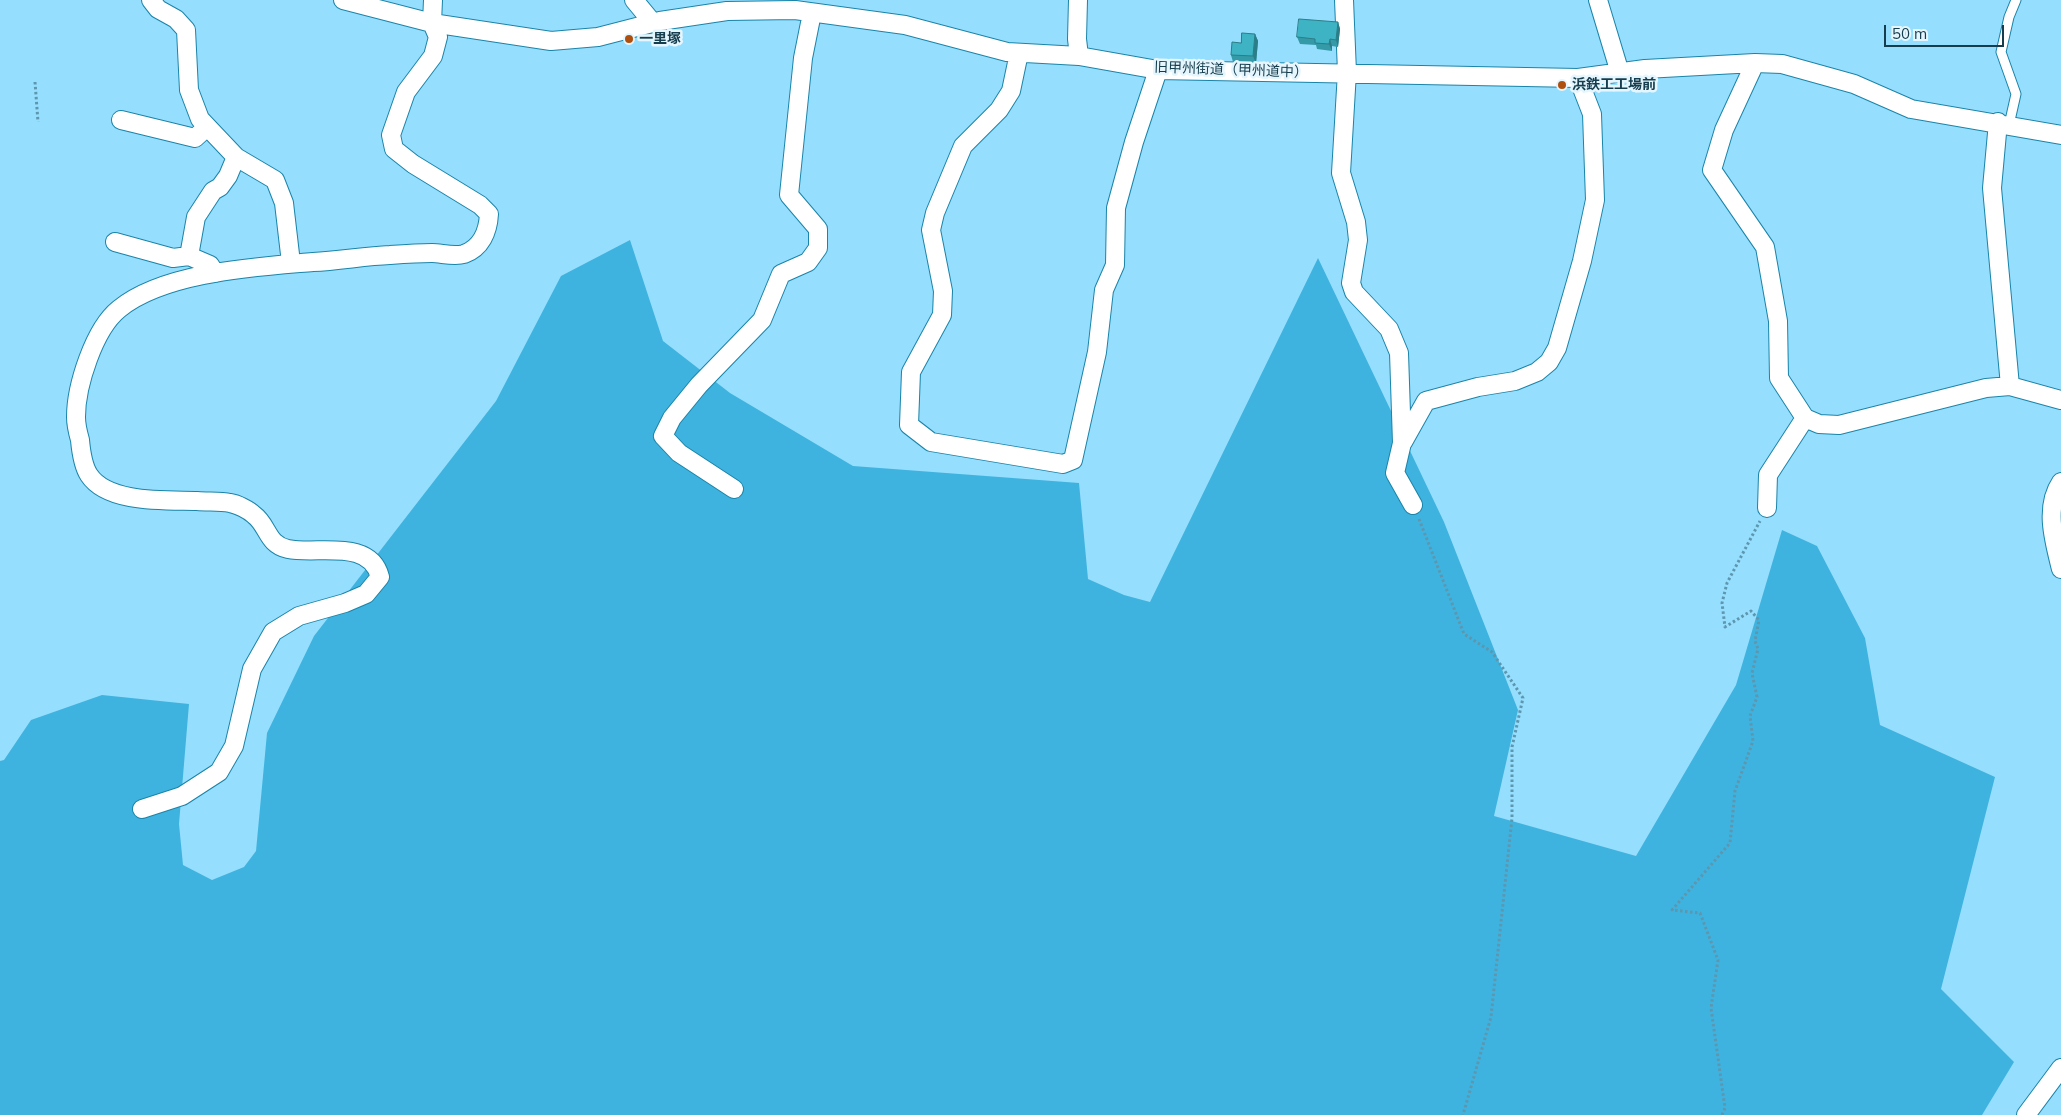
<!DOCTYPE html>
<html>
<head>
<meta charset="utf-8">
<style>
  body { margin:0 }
  #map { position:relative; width:2061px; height:1115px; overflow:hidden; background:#96defd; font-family:Mulish,sans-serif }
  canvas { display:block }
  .scale { position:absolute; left:1884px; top:25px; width:120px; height:22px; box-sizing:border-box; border:2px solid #153d4d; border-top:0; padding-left:6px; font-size:15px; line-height:18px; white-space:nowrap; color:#153d4d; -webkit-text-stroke:4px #e5f6fe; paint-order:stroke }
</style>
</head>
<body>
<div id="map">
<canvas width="2061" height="1115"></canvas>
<div class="scale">50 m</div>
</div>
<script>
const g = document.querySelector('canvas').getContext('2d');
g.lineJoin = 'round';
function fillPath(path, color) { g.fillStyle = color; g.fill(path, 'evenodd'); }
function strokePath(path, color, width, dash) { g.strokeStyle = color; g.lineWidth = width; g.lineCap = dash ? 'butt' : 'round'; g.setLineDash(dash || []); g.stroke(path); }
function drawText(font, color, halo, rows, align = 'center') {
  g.font = font + ' Mulish,"Noto Sans JP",sans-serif'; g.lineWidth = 5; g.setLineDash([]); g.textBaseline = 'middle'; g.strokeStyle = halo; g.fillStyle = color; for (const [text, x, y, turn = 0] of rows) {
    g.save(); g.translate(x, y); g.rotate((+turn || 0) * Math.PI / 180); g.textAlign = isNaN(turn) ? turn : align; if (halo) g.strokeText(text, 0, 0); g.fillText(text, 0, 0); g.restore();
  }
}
const green = new Path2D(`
  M630,240l33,101 67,52 123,73 226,17 9,96 36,16 26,7 168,-344 126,264 74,188 -24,106 142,40 100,-171 46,-155 35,16 48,92 15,87 115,52 -54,212 73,73 -32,53h-1982v-354l4,-1 27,-40 71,-25 87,9 -10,120 4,41 29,15 32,-13 12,-16 11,-118 47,-97 182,-235 65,-125z`);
const path = new Path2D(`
  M35,82l3,40
  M1419,519l45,115 28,18 31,46 -11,49v71l-21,199 -28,98
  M1722,1115l3,-7 -14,-100 7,-48 -18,-47 -28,-3 58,-67 5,-52 18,-50 -3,-25 7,-19 -5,-24 6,-24 -3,-8 4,-21 -8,-9 -26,16 -3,-24 5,-20 33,-62`);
const lane = new Path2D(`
  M2009,125l7,-31 -15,-42 8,-35 7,-17`);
const street = new Path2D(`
  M151,0l7,9 18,10 10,11 3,60 11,29 36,38 39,23 9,23 7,60
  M343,0l89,23 119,18 47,-4 62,-16 67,-10 68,-1 110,15 102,27 72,4 79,14 420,8 67,-9 110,-6 27,1 72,20 57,25 150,26
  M634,0l19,23
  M1078,0l-1,39 2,17
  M1344,0l3,72 -6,101 15,49 2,18 -7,43 3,9 35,37 10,24 3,90 -7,30 18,32
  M1598,0l22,73
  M1019,53l-8,38 -12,19 -36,36 -28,67 -4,17 12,61 -1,24 -31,57 -2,53 22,17 132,22 10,-4 24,-108 7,-62 11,-25 1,-57 18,-66 24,-72
  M1755,63l-31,67 -12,40 53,77 13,74 1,57 26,40 14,6 20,1 147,-37 24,-2 51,14
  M121,120l74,18 12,-11
  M1998,122l-6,66 18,198
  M115,242l58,16 16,-2
  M215,273l-5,-8 -21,-9 7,-39 17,-26 7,-4 8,-11 8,-19
  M1403,442l23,-41 52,-14 37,-6 22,-9 12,-10 8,-14 25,-87 13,-61 -3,-86 -14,-36
  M2061,482c-17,25 -7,59 0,87
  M734,489l-55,-36 -16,-17 9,-18 27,-33 63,-65 19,-46 27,-12 10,-14v-19l-29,-34 14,-137 9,-45
  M1767,508l1,-33 37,-57
  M142,809l40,-13 37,-24 15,-26 18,-77 21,-37 26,-16 46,-13 21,-9 14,-17c-10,-39 -62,-22 -92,-28 -21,-4 -20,-24 -34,-34 -5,-5 -17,-11 -24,-12 -10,-2 -22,-1 -33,-2 -30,-1 -89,3 -108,-26 -6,-9 -8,-24 -9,-35 -2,-7 -4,-15 -4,-23 0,-31 18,-88 43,-108 45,-37 137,-42 194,-47 26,-1 51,-6 77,-7 14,-1 28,-2 42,-2 9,0 22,4 32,1 17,-6 24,-22 25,-40l-9,-9 -67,-41 -19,-15 -3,-14 15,-43 27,-36 5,-19 -6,-14 1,-23
  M2026,1115l35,-47`);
const wall = new Path2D(`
  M1338,22l2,7 -2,18 -6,-1v5l-15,-2 -1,-4 -16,-1 -3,-7z
  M1255,34l3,7 -2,22 -23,-1 -2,-7 10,-12z`);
const shadedWall = new Path2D(`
  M1338,22l2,7 -2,18 -2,-7z
  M1255,34l3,7 -2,22 -3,-7z
  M1330,39l2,7v5l-3,-7z`);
const building = new Path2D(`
  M1299,19l39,3 -2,18 -6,-1 -1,5 -14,-1v-4l-18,-2z
  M1242,33l13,1 -2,22 -22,-1 1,-13 9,1z`);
const markers = [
  [629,39,5,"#b04f0d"],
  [1562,85,5,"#b04f0d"]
];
const poiNames = [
  ["一里塚",639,39],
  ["浜鉄工工場前",1572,85]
];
const streetNames = [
  ["旧甲州街道（甲州道中）",1231,70,2]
];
fillPath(green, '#3fb3df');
strokePath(lane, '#1a84a9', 11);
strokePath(street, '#1a84a9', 20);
strokePath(path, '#5d96af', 3, [2.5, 2.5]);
strokePath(lane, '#fff', 9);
strokePath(street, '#fff', 18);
fillPath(wall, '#349aa8');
fillPath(shadedWall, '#2b7d88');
fillPath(building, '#3db3c3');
strokePath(building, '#2b7d88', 1);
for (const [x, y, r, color] of markers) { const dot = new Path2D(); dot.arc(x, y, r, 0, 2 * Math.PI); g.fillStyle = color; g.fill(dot); strokePath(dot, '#e5f6fe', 2); }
drawText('bold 14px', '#153d4d', '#e5f6fe', poiNames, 'left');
drawText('14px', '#153d4d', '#e5f6fe', streetNames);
</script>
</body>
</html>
